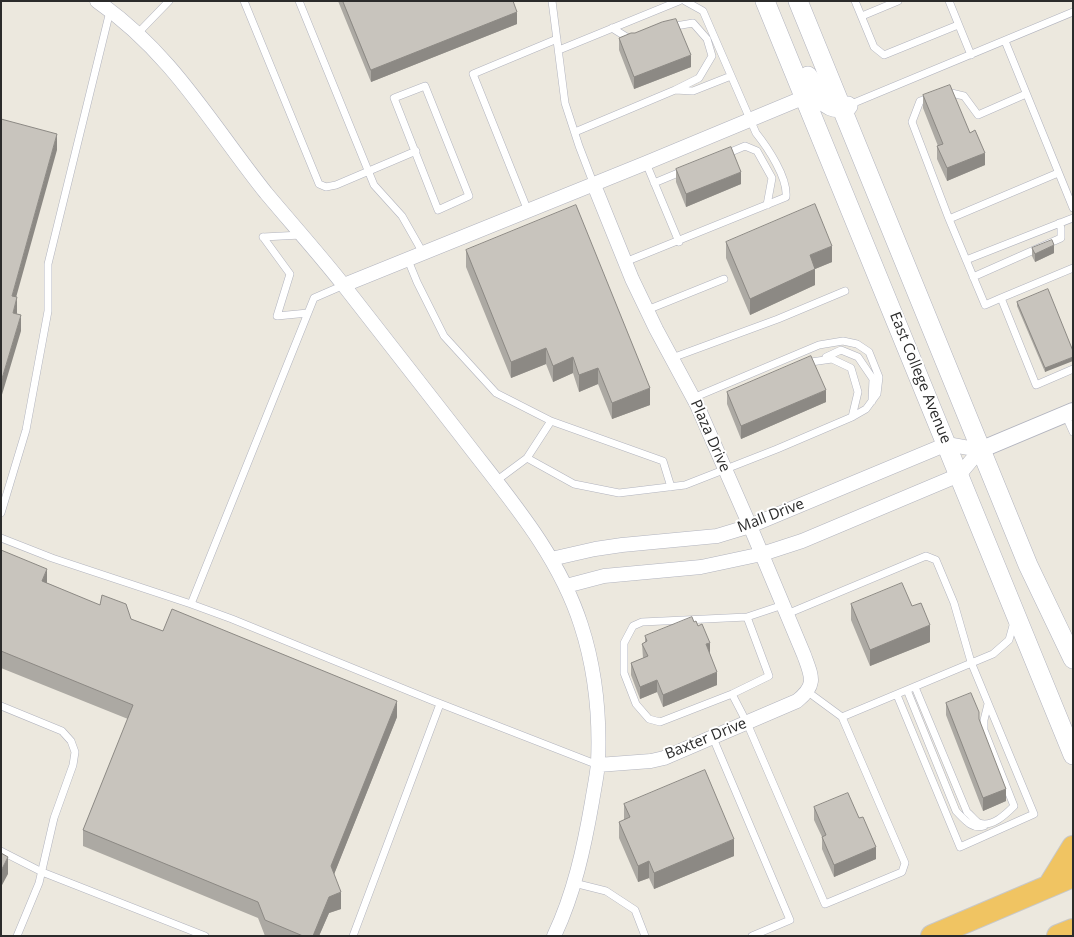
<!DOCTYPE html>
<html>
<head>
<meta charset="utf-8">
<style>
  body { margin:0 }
  #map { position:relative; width:1074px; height:937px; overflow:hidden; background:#ece8de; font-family:"Open Sans",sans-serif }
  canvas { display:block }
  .frame { position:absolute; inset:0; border:2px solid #2b2b2b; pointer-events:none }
</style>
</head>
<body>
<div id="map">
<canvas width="1074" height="937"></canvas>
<div class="frame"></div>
</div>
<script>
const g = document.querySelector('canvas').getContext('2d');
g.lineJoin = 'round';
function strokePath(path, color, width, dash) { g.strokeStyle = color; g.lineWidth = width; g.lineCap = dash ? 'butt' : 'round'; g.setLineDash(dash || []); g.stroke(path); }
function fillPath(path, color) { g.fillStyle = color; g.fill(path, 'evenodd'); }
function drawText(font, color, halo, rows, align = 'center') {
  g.font = font + ' "Open Sans",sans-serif'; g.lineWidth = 4; g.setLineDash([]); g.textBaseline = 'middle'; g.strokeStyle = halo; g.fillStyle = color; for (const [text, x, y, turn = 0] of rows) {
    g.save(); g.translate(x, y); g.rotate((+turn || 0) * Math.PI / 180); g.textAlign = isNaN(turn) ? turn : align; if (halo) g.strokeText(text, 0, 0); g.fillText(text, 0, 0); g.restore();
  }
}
const service = new Path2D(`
  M244,1l75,183 7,3 10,-2 80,-34
  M299,1l75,184 28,31 21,37
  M552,1l13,102 14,43 15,39
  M855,1l19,46 10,8 74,-30
  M949,1l22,54
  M862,16l36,-15
  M670,27l23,-4 14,16 5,17 -13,22 -24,12
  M612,28l21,13
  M138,33l31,-32
  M1005,41l68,167
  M559,50l120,-49
  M425,86l44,110 -31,14 -44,-112z
  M947,92l17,4 14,19 48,-21
  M932,97l-12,4 -8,21 37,97
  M849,105l224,-93
  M575,132l100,-42 18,1 38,-15
  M726,154l19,-8 12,5 15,27 -5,27
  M646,163l33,79
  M654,183l29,-12
  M528,211l-55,-137 84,-35
  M263,237l27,37 -13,42 31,-3
  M263,237l38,-2
  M408,260l9,22 27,54 52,57 55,28 -24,37
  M966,260l107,-42
  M625,262l161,-65c2,-19 -18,-49 -30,-64l-53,-122 -18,-10
  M1073,268l-72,30 35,87 37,-16
  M973,277l88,-39v-10l-2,-5
  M1001,298l-16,7 -36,-86 109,-46
  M647,310l77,-31
  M826,357l15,-7 17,7 15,22 -1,22
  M672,358l106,-39 67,-28
  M804,363l28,-4 19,9 7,24 -6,25
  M1065,414l8,18
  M551,421l112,40 8,26
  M496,481l31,-23 47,26 45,9 66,-8 92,-36 75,-32 14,-8 11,-15 2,-17 -10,-25 -12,-8 -14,-3 -24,4 -126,53
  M1,513l25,-83 22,-119v-47l62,-253
  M1,538l51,20 139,46 41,15 199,81 167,65
  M191,604l123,-306 30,-13
  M787,614l139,-58 10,4 18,43 17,59 63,152 -74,33 -63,-152
  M747,617l22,59 -37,18 -72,28 -11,-3 -13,-15 -12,-31v-30l9,-17 9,-4 105,-5 36,-12
  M915,687l52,125c4,3 8,9 12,11 13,5 27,-9 35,-17l-30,-76v-10l4,-16
  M907,690l49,121c8,8 16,19 28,15
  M808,692l34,25 151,-63 16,-14 5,-18
  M732,694l15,29 78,181 77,-32 3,-9 -63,-146
  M1,706l61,25 9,10 4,11 -2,13 -19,53 -15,65 -22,53
  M713,738l77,182 -38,16
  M1,851l41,21 163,64
  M574,883l32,8 29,19 10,26
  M353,936l87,-232`);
const minor = new Path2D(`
  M97,1c75,52 114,123 169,192 26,31 54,62 79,94 39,50 78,100 117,150 45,59 96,116 119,188 14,43 19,93 17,138 -1,13 -4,26 -6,39 -8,46 -18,92 -38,134
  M594,185l38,94 24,50 41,76 53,121 54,129c8,22 13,30 -7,46l-133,57 -13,3 -53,4
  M344,285l302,-122 159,-66
  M551,559l44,-10 27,-4 95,-9 33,-10 197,-82 33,6 -21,25 -157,66 -40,13 -61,13 -97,9 -38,10`);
const tertiary = new Path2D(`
  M980,450l93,-39`);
const secondary = new Path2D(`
  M765,1l308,754
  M798,1l230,564 45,94
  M808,76c7,16 18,38 40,30`);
const trunk = new Path2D(`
  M1049,886l24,-39
  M932,936l141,-60
  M1058,936l15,-6`);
const wall = new Path2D(`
  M338,1h175l4,23 -146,58z
  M635,33l56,34 -57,22 -15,-39v-12z
  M923,95l47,38 15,32 -38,16 -10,-22v-13h1l-15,-38z
  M676,169l65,15 -55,23 -10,-25z
  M726,242l106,20 -17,7v16l-65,30 -24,-57z
  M1032,248l22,5 -19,9 -3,-6z
  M466,250l184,155 -38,14 -14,-35 -19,8 -6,-19 -20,9 -7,-18 -35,14 -45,-111z
  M1017,302l56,49 -28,21 -28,-66z
  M727,392l99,10 -85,37 -14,-35z
  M1,550l46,33 84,36 32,12 234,86 -63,157 7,35 -12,4 -10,23h-54l-7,-18 -175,-72v-16l45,-111 -127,-51z
  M851,604l61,2 18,36 -60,24 -19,-46z
  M645,636l65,19 7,30 -54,22 -6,-15 -17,7 -9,-24v-12l12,-5 -1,-14 3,-2z
  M946,703l33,16 27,82 -23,10 -37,-96z
  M624,804l110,52 -80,33 -5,-11 -11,4 -19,-44v-16l5,-2z
  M814,807l62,52 -42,18 -12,-28v-12l-8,-17z`);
const shadedWall = new Path2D(`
  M517,12v12l-146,58v-12z
  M691,55v12l-57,22v-12z
  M57,134v16l-45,162v-16z
  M985,153v12l-38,16v-13z
  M741,172v12l-55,23v-13z
  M1054,245v8l-19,9v-8z
  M832,246v16l-17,7v16l-65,30v-16l60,-44z
  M17,297v17l-4,-1z
  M21,315v16l-20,67v-16z
  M546,348v16l-35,14v-16z
  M573,357v16l-20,9v-16z
  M1073,357v4l-28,11v-4z
  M598,368v16l-19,8v-17z
  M650,388v17l-38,14v-16z
  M826,390v12l-85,37v-13z
  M47,569v16l-5,-4z
  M930,625v17l-60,24v-16z
  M710,643v12l-4,-11z
  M717,672v13l-54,22v-12z
  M657,680v12l-17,7v-12z
  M397,701v16l-66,165v-16z
  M1006,789v12l-23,10v-13z
  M734,839v17l-80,33v-16z
  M876,847v12l-42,18v-12z
  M8,857v17l-7,13v-16z
  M649,861v17l-11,4v-16z
  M341,892v17l-12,4 -10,23h-6l16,-39z`);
const building = new Path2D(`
  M343,1h170l4,11 -146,58z
  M676,19l15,36 -57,22 -15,-39 12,-5h4l27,-11z
  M950,85l20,48 5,-3 10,23 -38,15 -10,-22 6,-2 -20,-49z
  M1,119l56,15 -45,162 5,1 -4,16 8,2 -20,67z
  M731,147l10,25 -55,22 -10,-25z
  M815,204l17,42 -22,9 5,14 -65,30 -24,-57z
  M576,205l74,183 -38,15 -14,-35 -19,7 -6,-18 -20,9 -7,-18 -35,14 -45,-112z
  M1052,240l2,5 -19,9 -3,-6z
  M1048,289l25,62v6l-28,11 -28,-66z
  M811,356l15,34 -85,36 -14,-34z
  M1,550l46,19 -5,12 58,24 2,-10 24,9 5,15 32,12 9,-22 225,92 -66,165 10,26 -12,5 -16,39h-10l-38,-16 -7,-18 -175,-72 50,-125 -132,-54z
  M902,583l10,23 9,-3 9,22 -60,25 -19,-46z
  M692,617l2,5 2,-1 2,5 4,-2 8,19 -4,1 11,28 -54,23 -6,-15 -17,7 -9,-24 17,-7 -6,-12 5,-3 -2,-5z
  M971,693l8,19v7l27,70 -23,9 -37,-95z
  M705,770l29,69 -80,34 -5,-12 -11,5 -19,-44 11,-5 -6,-13z
  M848,793l11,25 4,-1 13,30 -42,18 -12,-28 4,-2 -12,-28z
  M1,853l7,4 -7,14z`);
const streetNames = [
  ["East College Avenue",920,378,68],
  ["Plaza Drive",710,436,66],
  ["Mall Drive",771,516,-21],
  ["Baxter Drive",706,739,-22]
];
strokePath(service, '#b1b3be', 8);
strokePath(minor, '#b1b3be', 15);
strokePath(tertiary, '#b1b3be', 18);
strokePath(secondary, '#b1b3be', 20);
strokePath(trunk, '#c8c8c8', 24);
strokePath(service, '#fff', 7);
strokePath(minor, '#fff', 14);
strokePath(tertiary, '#fff', 16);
strokePath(secondary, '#fff', 19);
strokePath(trunk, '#f0c462', 22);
fillPath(wall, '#aca9a3');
fillPath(shadedWall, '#8c8984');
fillPath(building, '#c8c4bd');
strokePath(building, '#8c8984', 1);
drawText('15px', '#2b2b2b', '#fff', streetNames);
</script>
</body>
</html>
